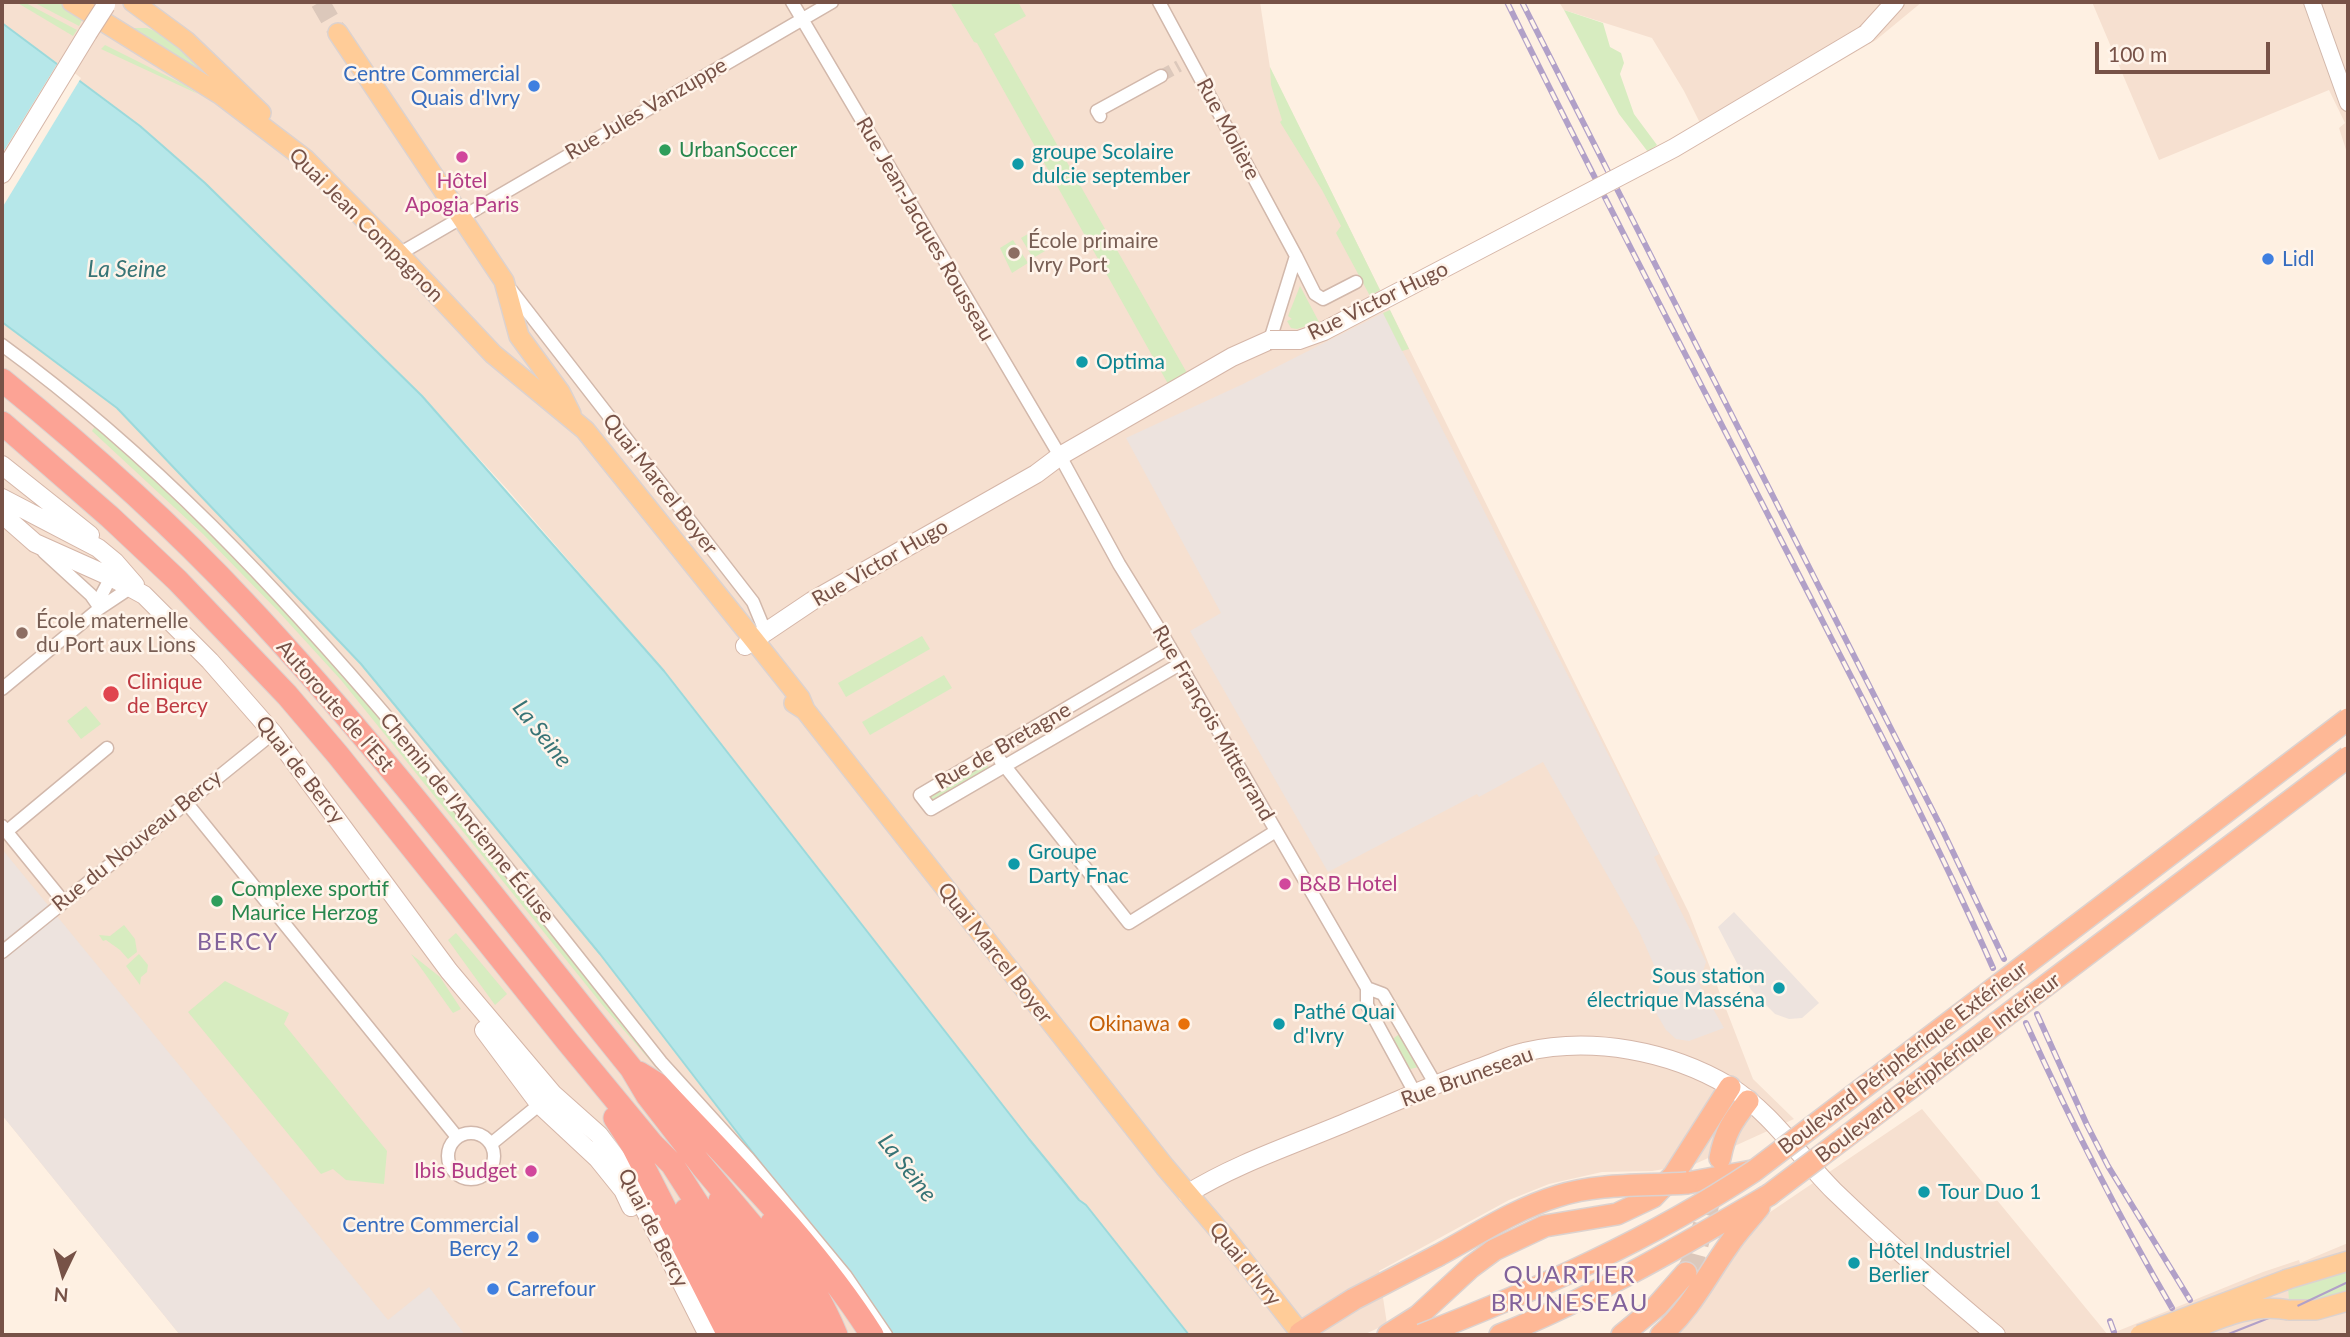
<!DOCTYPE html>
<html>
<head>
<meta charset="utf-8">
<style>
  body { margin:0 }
  #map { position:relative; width:2350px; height:1337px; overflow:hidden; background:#fef0e2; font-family:Lato,sans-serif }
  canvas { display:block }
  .frame { position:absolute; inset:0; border:4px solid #775247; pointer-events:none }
  .north { position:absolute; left:28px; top:1239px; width:70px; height:70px; -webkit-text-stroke:5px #fff4ea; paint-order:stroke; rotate:185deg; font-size:19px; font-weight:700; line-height:28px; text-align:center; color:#775247 }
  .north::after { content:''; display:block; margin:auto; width:24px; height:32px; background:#775247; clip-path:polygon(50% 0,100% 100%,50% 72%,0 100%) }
  .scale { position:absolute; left:2095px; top:42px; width:175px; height:32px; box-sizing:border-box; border:4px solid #775247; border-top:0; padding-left:9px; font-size:21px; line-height:24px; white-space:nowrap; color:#775247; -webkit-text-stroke:5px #fff4ea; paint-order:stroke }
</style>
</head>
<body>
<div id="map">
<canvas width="2350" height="1337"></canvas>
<div class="frame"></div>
<div class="north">N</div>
<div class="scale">100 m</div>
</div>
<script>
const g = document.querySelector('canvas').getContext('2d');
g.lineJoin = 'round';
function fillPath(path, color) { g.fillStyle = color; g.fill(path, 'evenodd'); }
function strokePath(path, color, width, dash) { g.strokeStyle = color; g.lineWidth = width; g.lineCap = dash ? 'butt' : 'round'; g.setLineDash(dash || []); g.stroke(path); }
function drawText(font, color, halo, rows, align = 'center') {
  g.font = font + ' Lato,sans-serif'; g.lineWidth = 5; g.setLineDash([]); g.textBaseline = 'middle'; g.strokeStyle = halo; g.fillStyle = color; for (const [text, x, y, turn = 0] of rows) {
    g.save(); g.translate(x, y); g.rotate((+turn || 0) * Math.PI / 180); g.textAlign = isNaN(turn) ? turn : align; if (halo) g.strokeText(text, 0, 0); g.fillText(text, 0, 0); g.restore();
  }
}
const residential = new Path2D(`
  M2,2h1258l10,66 419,845 64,166 41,40 -99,45 -43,7 -50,1 -53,12 -40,16 -130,71 8,53 -24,11h-174l-103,-130 -7,-4 -50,-62 -365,-468 -157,-182 -85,-93 -217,-213 -65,-57 -138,-103z
  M1559,2h363l-46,38 -168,99 -24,-48 -32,-53 -88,-28z
  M2092,2h256v154l-9,-28 6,-5 -16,-33 -170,70z
  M2,322l115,86 244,256 239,290 293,381h-713l-178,-220z
  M1922,1109l186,226 155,-63 36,-12 1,3 48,-20v92h-678l90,-116z`);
const industrial = new Path2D(`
  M1383,313l276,541 -5,3 52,105 -7,22 25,44 -35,13 -13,-2 -10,-9 -10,-17 -2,-9 7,-23 -22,-50 -96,-169 -64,35 -2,-3 -149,78 -138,-241 31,-18 -95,-175 117,-54z
  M2,849l386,471 41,-33 36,48h-285l-178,-220z
  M1734,912l85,91 -17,15 -13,1 -14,-5 -24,-24 -33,-63z`);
const green = new Path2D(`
  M16,2h8l53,28 -4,6z
  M33,2h25l27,12 -6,12z
  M950,2h68l8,14 -32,18 197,346 -19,11 -195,-348 -3,-1z
  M1564,10l39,13 7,24 11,6 3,10 -4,11 14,40 23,31 -9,7 -29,-38z
  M133,28h14l18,7 54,49z
  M105,45l78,39 15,10 -97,-45z
  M1270,67l110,223 -10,6 -34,-63 5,-7 -19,-36 -42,-68 2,-2 -11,-35z
  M1033,231l12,20 -12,7 -12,-20z
  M1013,240l15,23 -16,10 -12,-25z
  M1300,286l19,36 -22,7 -6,-1 -4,-7 5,-2 -4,-3z
  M1390,310l19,39 -7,2 -19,-38z
  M97,423l112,103 156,172 241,300 60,81 -62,-72 -263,-327 -63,-69 -75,-77 -111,-103z
  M922,636l8,13 -84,48 -8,-14z
  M944,675l8,13 -82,47 -8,-13z
  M86,706l15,18 -20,15 -14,-18z
  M983,762l7,6 -57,35 -4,-7z
  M124,925l11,14 2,13 -9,7 -8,-9 -14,-10 -3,1 -4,-6 11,1z
  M456,933l51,61 -12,11 -47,-65z
  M139,954l9,11 -1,7 -6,5 -1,8 -14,-19z
  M411,954l29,23 21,32 -8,4z
  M225,981l64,32 -5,11 103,127 -3,33 -38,-4 -13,-11 -12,5 -133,-162z
  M1398,1035h3l18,32 -9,2 -16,-27v-4z
  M2348,1266v30l-14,5 -45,1 -1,-18z`);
const water = new Path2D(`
  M2,23l138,103 65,57 217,213 242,275 365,468 50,61 7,5 103,130h-296l-293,-381 -239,-290 -244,-256 -115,-86z`);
const pier = new Path2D(`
  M59,61l22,17 -79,130v-54z`);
const minorTunnel = new Path2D(`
  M1161,76l18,-10`);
const primaryTunnel = new Path2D(`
  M320,2l18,31`);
const trunkTunnel = new Path2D(`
  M1686,1273l9,-17 19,-71`);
const minor = new Path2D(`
  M792,2l268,454 59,108 45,73 203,351v17l48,88
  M1159,2l137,254 -26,84
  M1100,116l-3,-5 64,-35
  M399,254l433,-252
  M1296,256l19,38 8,5 33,-17
  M511,290l242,312 12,29
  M2,345c150,109 278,246 397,386l262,331 88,97 96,116 41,60
  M44,552l47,43 9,13
  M100,608l1,-12 10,-19
  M1170,647l-250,148 11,14 249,-145
  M2,689l98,-81 30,-20
  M1000,760l129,163 147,-92
  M185,801l272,336
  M2,826l61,75
  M6,832l101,-84
  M2,952l271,-219
  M1367,988l16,6 53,91
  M448 1156a23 23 0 1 1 46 0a23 23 0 1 1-46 0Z
  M491,1144l54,-44`);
const tertiary = new Path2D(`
  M2312,2l36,101`);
const secondary = new Path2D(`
  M1866,34l29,-32
  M2,174l86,-141
  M2,465l88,70
  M2,498l96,50 17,14 20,23
  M2,514l33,29 76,34 33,18 66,66 63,72 176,238 104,123 46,41 24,32 85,168
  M745,646l67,-45 224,-127 24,-18 172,-99 38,-17
  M484,1030l56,75 58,54 25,31 8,17
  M1187,1194c50,-31 106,-49 160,-72 44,-18 87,-38 132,-54 15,-5 30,-13 45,-16 68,-16 146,-1 205,34 42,26 71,71 105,105 52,50 107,98 162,144`);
const primary = new Path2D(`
  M72,2l149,93 84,64 94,95 94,100 92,76 169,210 46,58 5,12
  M133,2l53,39 75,72
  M338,33l166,248 15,55 41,56 11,22
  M794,703l11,7 360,457 64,75 73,93
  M2288,1279l60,-18
  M2289,1310h27l32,-9`);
const trunk = new Path2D(`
  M1720,1158c5,-26 12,-36 28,-57
  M1687,1183l65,-12
  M1300,1333l54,-34 83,-43
  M1388,1335l30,-19 53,-49 23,-17 51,-24 72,-12 36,-17 21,-22 56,-88
  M1500,1335c94,-38 181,-89 269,-140
  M1622,1335l35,-29 29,-33
  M1661,1335c29,-25 45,-58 67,-89 9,-14 21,-26 31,-39`);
const motorway = new Path2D(`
  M2,380c85,69 167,142 242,222 138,147 260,309 387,466l16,27 55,71 53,63 59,106
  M2,423l108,94 67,63 110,115 51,60 229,286 86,104 19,19 50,78 48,93
  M639,1073l18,11c75,80 156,158 215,251
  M615,1118l18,28 96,189
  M720,1201l70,134
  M686,1210l63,125
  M772,1223c23,37 48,72 64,112`);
const tram = new Path2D(`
  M2226,1335l63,-25 59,-28`);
const rail = new Path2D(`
  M1507,2c103,210 212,416 318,624 58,113 117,226 168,342
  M1522,2l419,825 63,132
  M2037,1014l50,111 21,41 82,134
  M2026,1023c45,99 91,191 146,285
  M2110,1321l4,11`);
const secondaryBridge = new Path2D(`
  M88,33l18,-28
  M1270,340h29l25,-9 350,-183 192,-114`);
const primaryBridge = new Path2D(`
  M2140,1335l148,-56
  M2179,1335c36,-14 71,-33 110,-25`);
const trunkBridge = new Path2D(`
  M1769,1195l579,-438
  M1437,1256c39,-21 78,-47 121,-60 40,-13 87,-10 129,-13
  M1421,1335c115,-45 229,-95 333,-164l594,-452`);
const markers = [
  [534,86,7,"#3f7fe0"],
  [665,150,7,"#2e9e5b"],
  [462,157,7,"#d1479c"],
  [1018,164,7,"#0f9aa8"],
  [1014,253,7,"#8d6e63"],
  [2268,259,7,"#3f7fe0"],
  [1082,362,7,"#0f9aa8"],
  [22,633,7,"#8d6e63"],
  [111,694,9,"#e0444e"],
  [1014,864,7,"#0f9aa8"],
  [1285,884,7,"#d1479c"],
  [217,901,7,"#2e9e5b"],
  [1779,988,7,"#0f9aa8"],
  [1184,1024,7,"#e8710a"],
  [1279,1024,7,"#0f9aa8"],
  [531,1171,7,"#d1479c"],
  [1924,1192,7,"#0f9aa8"],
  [533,1237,7,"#3f7fe0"],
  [1854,1263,7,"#0f9aa8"],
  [493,1289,7,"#3f7fe0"]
];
const shopNames = [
  ["Centre Commercial",520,74],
  ["Quais d'Ivry",520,98],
  ["Lidl",2282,259,"left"],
  ["Centre Commercial",519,1225],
  ["Bercy 2",519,1249],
  ["Carrefour",507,1289,"left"]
];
const streetNames = [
  ["Rue Jules Vanzuppe",646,109,-30],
  ["Rue Molière",1228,129,62],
  ["Quai Jean Compagnon",366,225,45],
  ["Rue Jean-Jacques Rousseau",925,229,60],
  ["Rue Victor Hugo",1378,301,-26],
  ["Quai Marcel Boyer",660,484,52],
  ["Rue Victor Hugo",880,563,-30],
  ["Autoroute de l’Est",335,706,49],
  ["Rue François Mitterrand",1213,723,60],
  ["Rue de Bretagne",1003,746,-30],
  ["Quai de Bercy",300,770,52],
  ["Chemin de l'Ancienne Écluse",467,818,51],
  ["Rue du Nouveau Bercy",137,841,-39],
  ["Quai Marcel Boyer",995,953,52],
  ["Boulevard Périphérique Extérieur",1903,1058,-37],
  ["Boulevard Périphérique Intérieur",1938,1068,-37],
  ["Rue Bruneseau",1467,1077,-20],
  ["Quai de Bercy",653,1228,63],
  ["Quai d'Ivry",1245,1264,51]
];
const leisureNames = [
  ["UrbanSoccer",679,150],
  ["Complexe sportif",231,889],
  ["Maurice Herzog",231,913]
];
const cultureNames = [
  ["groupe Scolaire",1032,152],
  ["dulcie september",1032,176],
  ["Optima",1096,362],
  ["Groupe",1028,852],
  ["Darty Fnac",1028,876],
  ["Sous station",1765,976,"right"],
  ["électrique Masséna",1765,1000,"right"],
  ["Pathé Quai",1293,1012],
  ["d'Ivry",1293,1036],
  ["Tour Duo 1",1938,1192],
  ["Hôtel Industriel",1868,1251],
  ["Berlier",1868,1275]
];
const hotelNames = [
  ["Hôtel",462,181],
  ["Apogia Paris",462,205],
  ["B&B Hotel",1299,884,"left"],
  ["Ibis Budget",517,1171,"right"]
];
const educationNames = [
  ["École primaire",1028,241],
  ["Ivry Port",1028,265],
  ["École maternelle",36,621],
  ["du Port aux Lions",36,645]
];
const healthNames = [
  ["Clinique",127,682],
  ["de Bercy",127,706]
];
const foodNames = [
  ["Okinawa",1170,1024]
];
const waterNames = [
  ["La Seine",127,270],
  ["La Seine",542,734,51],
  ["La Seine",907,1168,52]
];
const neighbourhoodNames = [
  ["BERCY",238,943]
];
const quarterNames = [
  ["QUARTIER",1570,1275],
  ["BRUNESEAU",1570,1303]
];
fillPath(residential, '#f6e0d0');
fillPath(industrial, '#ede3de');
fillPath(green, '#d7ecc0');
fillPath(water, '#b6e7e9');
strokePath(water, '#9bd9db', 2);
fillPath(pier, '#fef0e2');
strokePath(minorTunnel, '#dcc8bb', 12, [12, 6]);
strokePath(primaryTunnel, '#dcc8bb', 19, [19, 10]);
strokePath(trunkTunnel, '#dcc8bb', 21, [21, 10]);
strokePath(minor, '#d2b8ab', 15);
strokePath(tertiary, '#d2b8ab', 18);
strokePath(secondary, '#d5b6a8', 20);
strokePath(primary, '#dcd2cf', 22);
strokePath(trunk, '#dcd2cf', 24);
strokePath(motorway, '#dcd2cf', 25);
strokePath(minor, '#fff', 12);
strokePath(tertiary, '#fff', 16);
strokePath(secondary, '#fff', 18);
strokePath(primary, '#ffcc98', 19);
strokePath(trunk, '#feb896', 21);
strokePath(motorway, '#fca395', 23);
strokePath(tram, '#b1a0c8', 2);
strokePath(rail, '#b1a0c8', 6);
strokePath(rail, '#fff4ea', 3.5, [10]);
strokePath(secondaryBridge, '#d5b6a8', 20, []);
strokePath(primaryBridge, '#dcd2cf', 22, []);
strokePath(trunkBridge, '#dcd2cf', 24, []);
strokePath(secondaryBridge, '#fff', 18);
strokePath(primaryBridge, '#ffcc98', 19);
strokePath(trunkBridge, '#feb896', 21);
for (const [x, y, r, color] of markers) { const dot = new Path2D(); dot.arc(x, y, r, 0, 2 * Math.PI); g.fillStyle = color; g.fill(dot); strokePath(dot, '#fff4ea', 2.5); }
drawText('21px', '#366cbe', '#fff4ea', shopNames, 'right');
drawText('21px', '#775247', '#fff4ea', streetNames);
drawText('21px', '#27864d', '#fff4ea', leisureNames, 'left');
drawText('21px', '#0d838f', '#fff4ea', cultureNames, 'left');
drawText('21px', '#b23c85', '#fff4ea', hotelNames);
drawText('21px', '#785e54', '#fff4ea', educationNames, 'left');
drawText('21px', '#be3a42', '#fff4ea', healthNames, 'left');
drawText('21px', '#c56008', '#fff4ea', foodNames, 'right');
drawText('italic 23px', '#377476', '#fff4ea', waterNames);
g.letterSpacing = '2px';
drawText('23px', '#81629b', '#fff4ea', neighbourhoodNames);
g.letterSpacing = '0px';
g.letterSpacing = '2px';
drawText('24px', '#81629b', '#fff4ea', quarterNames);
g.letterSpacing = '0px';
</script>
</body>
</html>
